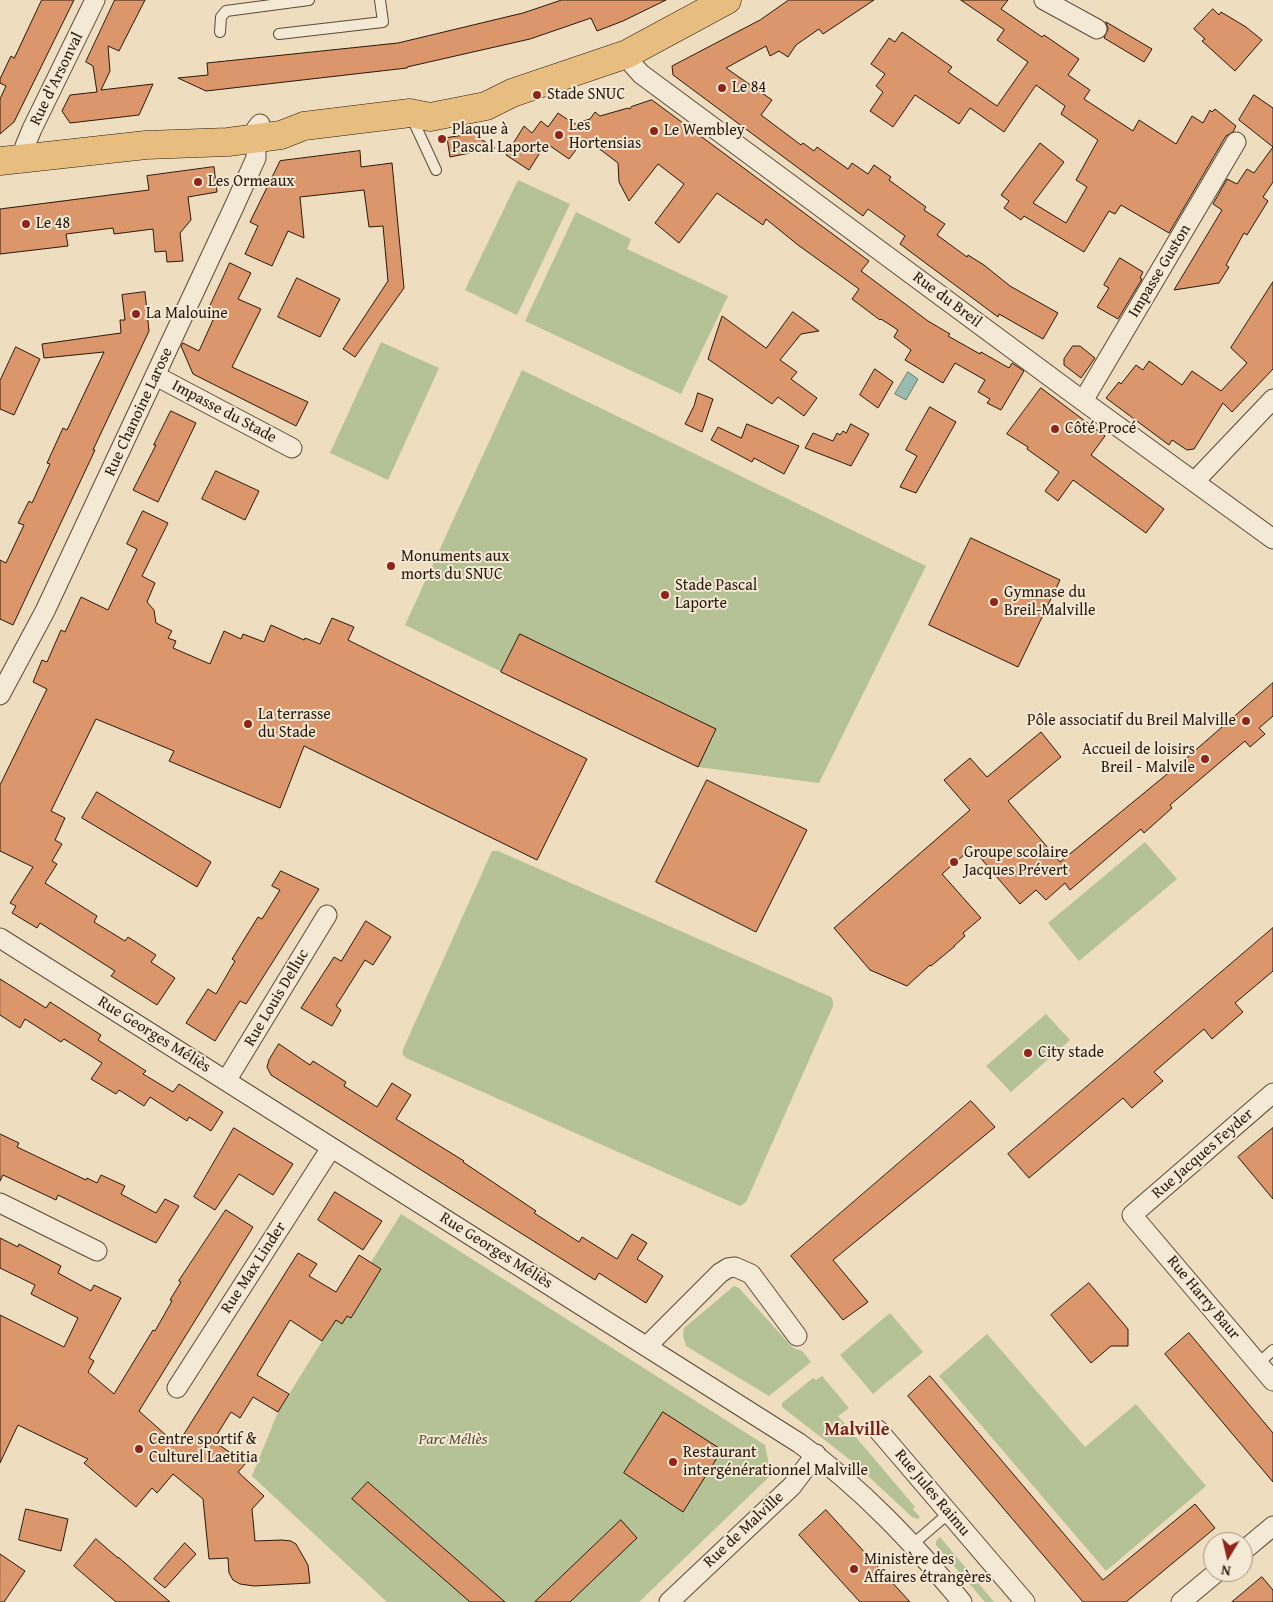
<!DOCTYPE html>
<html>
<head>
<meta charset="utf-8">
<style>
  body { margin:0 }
  #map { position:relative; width:1273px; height:1602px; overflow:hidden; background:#eeddbf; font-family:"Gentium Book Plus",serif }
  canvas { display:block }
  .north { position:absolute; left:1203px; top:1532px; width:50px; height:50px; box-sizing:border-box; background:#f4e9d5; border:1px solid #a39684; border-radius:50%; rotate:189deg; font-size:14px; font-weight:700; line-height:20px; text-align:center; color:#2a190a }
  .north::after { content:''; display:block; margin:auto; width:18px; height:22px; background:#8f2418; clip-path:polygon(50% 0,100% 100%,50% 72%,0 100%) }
</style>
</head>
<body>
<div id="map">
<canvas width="1273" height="1602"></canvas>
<div class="north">N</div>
</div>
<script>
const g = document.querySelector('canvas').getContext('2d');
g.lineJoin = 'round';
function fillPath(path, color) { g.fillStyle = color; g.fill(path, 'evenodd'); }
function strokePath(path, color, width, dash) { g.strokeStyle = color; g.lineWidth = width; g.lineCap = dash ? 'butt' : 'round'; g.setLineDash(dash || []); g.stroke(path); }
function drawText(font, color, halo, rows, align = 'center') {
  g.font = font + ' "Gentium Book Plus",serif'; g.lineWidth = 4; g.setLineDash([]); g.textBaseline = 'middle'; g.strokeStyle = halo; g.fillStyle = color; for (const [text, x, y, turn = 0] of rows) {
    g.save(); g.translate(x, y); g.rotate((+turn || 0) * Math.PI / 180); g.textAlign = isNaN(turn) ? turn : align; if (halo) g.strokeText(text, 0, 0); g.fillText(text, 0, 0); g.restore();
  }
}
const green = new Path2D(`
  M518,180l52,24 -53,111 -52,-25z
  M576,212l55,27 -4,10 101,47 -47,98 -156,-73z
  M381,342l58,26 -51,112 -58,-27z
  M522,370l404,196 -107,217 -121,-16 -293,-142z
  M1145,842l32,37 -98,82 -31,-38z
  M492,851h6l333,146 2,4v5l-87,196 -6,4 -334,-148 -4,-4 2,-7z
  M1046,1014l24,26 -59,52 -25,-26z
  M401,1214l364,231 6,30 -132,127h-252l-135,-126 26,-64z
  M734,1286l5,2 54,60 9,3 9,11 -42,34 -83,-50 -3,-11 1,-7z
  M890,1313l33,39 -50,42 -33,-39z
  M987,1334l98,113 51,-43 70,82 -100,85 -167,-195z
  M822,1376l27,32 -11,8 77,91 -2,2 7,8 -2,2 -6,-2 -59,-55 -71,-55v-4l31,-25 3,2z
  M940,1537l54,65h-9l-49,-57v-4z`);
const water = new Path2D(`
  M908,372l10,7 -12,21 -11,-6z`);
const building = new Path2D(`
  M42,0h32l-60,122 -14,12v-35l6,-13 -6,-3v-4l11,-23 3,2z
  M115,0h30l-26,51 -11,-5 2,25 -9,19 52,-6 -14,31 -69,8 -8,-12 8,-16 27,-3 -4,-26 -7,-4z
  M562,0h104l-43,21 -26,10 -6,-13 -61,21 -123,28v1l-201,23 -28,-13 30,-3 -1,-12 191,-20 125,-30z
  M789,0h85l-51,34 -4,-5 -23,16 -8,12 -9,-6 -9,5 -4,-10 -40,22 46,32 -11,15 40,30 2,-2 11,8 3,-4 31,22 4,-6 16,11 6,-9 17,12 -2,3 37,27 -2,3 21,14 -8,11 30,22 1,-2 16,10 26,21 48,27 -15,26 -44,-25 -1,3 -98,-73 5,-8 -37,-27 -5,7 -190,-141 -1,-9 88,-46z
  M961,0h47l-7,9 41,28 2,-2 35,24 -11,16 22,15 -6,9 49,32 6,-11 37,24 16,-28 11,7 7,-13 2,2 3,-3 21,17 -3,6 -7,4 -57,97 -48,-28 -6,9 -6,-3 -25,41 -60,-36 -3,4 -17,-12 5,-7 -8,-6 39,-52 24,19 -31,41 33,20 21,-36 -11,-7 22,-40 -37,-26 4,-8 -29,-21 -32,47 -34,-24 -11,16 -44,-29 -22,32 -23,-16 13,-19 -7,-6 9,-12 -14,-10 18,-26 6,4 7,-10 50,35 -4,5 49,34 31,-44 -31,-22 7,-10z
  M1213,9l6,6 2,-3 25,15 16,13 -27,31 -33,-30 3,-2 -11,-10z
  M1106,22l46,27 -8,13 -40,-24 4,-9z
  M1254,95l19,13v74l-10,15 5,4 -21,34 -3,-2 -18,32 3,2 -10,16 -45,7 48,-80 -9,-6 14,-25 10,5 10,-15 7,4 19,-26 -34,-27z
  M652,100l217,161 -8,10 67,50 22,13 -2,2 32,18 1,-2 28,16 3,-5 12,8 -23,39 -14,-7 3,-4 -12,-7 7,-12 -30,-17 -12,20 -38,-23 6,-10 -17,-13 4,-7 -17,-11 -1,1 -28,-21 7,-10 -61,-44 -32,-26 -3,6 -46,-32 -38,50 -24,-20 29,-39 -26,-20 -29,37 -10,-19 -1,-19 -33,-25 -16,21 -23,-16 -17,27 -23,-15 18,-29 8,7 9,-12 7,6 10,-14 16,11 16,-5 5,-7 5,4 28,-8 2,1 1,-2z
  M473,134l22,14 -45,9 -3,-19z
  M360,151l1,16 31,-4 12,125 -49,69 -12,-8 45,-68 -5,-55 -14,1 -5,-37 -64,7 4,41 -16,-7 -16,35 -27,-12 13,-28 -8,-4 30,-61z
  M214,167l3,25 -29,5 3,23 -11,13 3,28 -16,1 -1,-11 -11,1 -2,-23 -39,5 -1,-6 -47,6 2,12 -68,8v-45l149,-19 -2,-14z
  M1120,258l23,14 -3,6 2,1 -24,40 -21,-12 12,-19 -5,-3z
  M230,263l21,10 -13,26 23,10 -29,58 76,35 -12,24 -103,-52 -12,-28 2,-3 16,8 14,-31 -8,-3z
  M297,278l43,21 -20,38 -42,-20z
  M1273,282v87l-41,43 -9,-9 -29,46 -7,1 -15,-10 -3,5 -63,-47 13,-16 2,2 15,-19 7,5 6,-9 33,24 10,-14 29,20 26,-28 -16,-15z
  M145,292l4,39 -56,119h2l-82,175 -13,-6v-59l6,3 18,-38 -6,-2 11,-22 3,2 18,-39 -3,-1 16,-35 4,2 37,-78 -60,6 -2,-14 79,-11 -1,-13h5l-3,-25z
  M793,312l26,19 -18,3 -21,26 17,12 -6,7 26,19 -13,18 -26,-19 -6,7 -64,-45 14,-43 44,32z
  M1073,346h7l15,12 -14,20 -17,-13v-6z
  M16,347l24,12 -26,56 -14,-6v-28z
  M875,369l18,13 -15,26 -18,-13z
  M1041,388l64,48 -14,19 73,54 -18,24 -73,-53 -15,21 -13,-10 14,-19 -32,-23 1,-2 -21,-13z
  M698,393l15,6 -11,33 -17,-8 9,-18z
  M930,407l26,15 -40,71 -16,-6 17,-31 -11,-6z
  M171,411l25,12 -38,79 -25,-12 23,-45h-2z
  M747,424l52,22 -15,28 -30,-16 -2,4 -41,-22 7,-13 23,11z
  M851,424l18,10 -18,32 -46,-18 8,-15 20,8 4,-8 3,2 3,-4 3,2z
  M216,471l43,20 -14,29 -43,-21z
  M143,511l25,12 -26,53 13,7 -8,19 7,8 2,13 16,8 -4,7 8,3 -3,7 37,16 14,-33 17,8 2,-5 21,8 7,-17 33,15 1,-2 15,6 12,-26 22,9 -6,13 239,119 -50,101 -233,-114 -24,62 -111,-47 5,-10 -78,-32 -45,92 14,7 -10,22 7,4 -10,17 5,3 -12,19 52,33 -3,6 31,19 3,-4 28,18 -5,7 24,16 -18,27 -46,-29 4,-5 -75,-48 -3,5 -25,-15 4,-7 -6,-3 23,-36 -33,-16v-66l47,-96 -14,-7 9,-22 5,2 14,-32 4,2 16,-35 27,13 29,-61 -10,-5z
  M971,538l89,42 -42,87 -89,-42z
  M520,634l196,95 -18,38 -197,-95z
  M1273,683v33l-14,12 6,6 -15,13 -5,-6 -75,64 2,3 -28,25 -3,-4 -71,61 -5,-7 -19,17 -10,-10 -16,14 -48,-56 -30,26 39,44 -18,15 2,3 -11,10h1l-24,20 -1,-1 -23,21 -37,-16 -36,-42 136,-118 -26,-30 26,-22 17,19 54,-45 20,25 -53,44 52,61 123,-101z
  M707,780l100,50 -51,102 -100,-50z
  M97,792l114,70 -14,25 -115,-69z
  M281,871l38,18 -73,115 -6,-3 -25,40 -29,-18 22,-34 8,5 19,-33 -3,-2 26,-42 4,2 18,-29 -8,-4z
  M366,921l25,16 -18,28 -8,-5 -29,46 5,4 -9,16 -31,-18 33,-51 7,4z
  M1273,928v43l-38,32 8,9 -31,27 -8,-10 -50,43 9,9 -20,17 -11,10 -9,-10 -94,80 -21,-24z
  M0,979l46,29 4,-6 51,33 -3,5 48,31 -3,3 30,18 6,-8 44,28 -12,19 -22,-14 -2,4 -37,-24 -6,9 -25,-16 -3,4 -25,-15 11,-16 -38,-24 -3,3 -36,-23 -5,9 -20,-13z
  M279,1044l31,21 3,-4 33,21 -2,4 33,21 15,-24 19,12 -15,24 68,42 -1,1 73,49 -2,2 45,29 3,-5 35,22 15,-25 15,9 -10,16 26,17 -17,27 -47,-30 -4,7 -324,-205 -4,-8 2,-7z
  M971,1101l24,26 -162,133 35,42 -25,18 -52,-64z
  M234,1128l59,36 -20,31 -34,-21 -24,36 -21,-13z
  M1273,1128v71l-35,-42z
  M0,1134l19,9 -2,4 69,33 1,-2 10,5 4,-8 24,11 -4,8 35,19 9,-14 14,7 -23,37 -98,-48 -2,5 -53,-25 -3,6z
  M335,1192l47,29 -19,29 -45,-30z
  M226,1210l27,17 -114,184 38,34 121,-192 19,11 -8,12 27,16 23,-37 22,14 -30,49 -4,-2 -5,8 -6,-4 -14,21 -32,-21 -33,55 32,19 -11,18 -25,-15 -13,21 -9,-6 -18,29 33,22 -8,9 26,24 -12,13 3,32 27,-1 9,1 5,3 12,21 2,18 -56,3 -14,-2 -7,-4 -4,-7 -1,-15 -19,1 -6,-60 -30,-25 -16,19 -5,-5 -16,19 -52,-44 4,-4 -70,-34 -18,38v-148l64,32 14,-29 -47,-24 4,-9 -35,-17v-30l18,9 1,-3 42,22 -3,7 33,18 3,-6 27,13 -32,60 5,3 -6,11 26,22 39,-64 2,1 17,-30 -2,-1 11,-18 -2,-1z
  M1089,1283l39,46v17h-17l-20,17 -40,-48z
  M1189,1333l84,100v49l-108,-128z
  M930,1376l173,204 92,-76 20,24 -89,74h-43l-175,-206z
  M663,1412l59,38 -39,62 -59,-39z
  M368,1482l137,120h-35l-118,-103z
  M26,1509l42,10 -7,32 -42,-11z
  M826,1510l84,92h-50l-61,-67z
  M621,1520l16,18 -67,64h-35z
  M96,1539l22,19v-1l52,45h-54l-42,-36z
  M185,1543l11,11 -31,34 -11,-9z
  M0,1554l25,17 -21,31h-4z
  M1262,1577l11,13v12h-41z`);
const lane = new Path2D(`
  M220,32l1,-15 5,-6 83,-11
  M279,34l104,-12 -3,-22
  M411,116l25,54
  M1258,1364l15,-14
  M913,1544l36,-31`);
const street = new Path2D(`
  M1044,0l53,29
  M627,54l6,11 8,9 442,327 190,138
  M23,159l2,-13 7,-17 63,-129
  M156,376l136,72
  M1083,401l153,-259
  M1195,481l78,-82
  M0,695l45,-84 188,-402 23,-51v-29l4,-5
  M0,938l799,505c63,45 114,100 163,159
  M226,1081l101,-166
  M1273,1093l-141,122 141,166
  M0,1203l97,48
  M647,1346l73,-73 8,-5 7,-1 16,7 46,62
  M177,1388l154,-240
  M878,1430l147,172
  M1243,1551l30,-25
  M669,1602l123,-116 24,-32
  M1181,1602l36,-30`);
const primary = new Path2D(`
  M0,161l146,-16 82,-3 53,-7 23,-9 106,-13 20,4 56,-11 26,-13 115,-39 100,-54`);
const markers = [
  [722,88,5,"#8f2418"],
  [537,95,5,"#8f2418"],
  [654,131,5,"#8f2418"],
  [559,135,5,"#8f2418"],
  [442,139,5,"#8f2418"],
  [198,182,5,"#8f2418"],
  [26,224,5,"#8f2418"],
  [136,314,5,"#8f2418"],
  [1055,429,5,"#8f2418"],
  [391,566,5,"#8f2418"],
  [665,595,5,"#8f2418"],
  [994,602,5,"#8f2418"],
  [1246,721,5,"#8f2418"],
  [248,724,5,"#8f2418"],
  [1205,759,5,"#8f2418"],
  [954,862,5,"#8f2418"],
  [1028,1053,5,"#8f2418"],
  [139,1449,5,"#8f2418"],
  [673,1462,5,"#8f2418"],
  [854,1569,5,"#8f2418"]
];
const streetNames = [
  ["Rue d'Arsonval",57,79,-64],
  ["Impasse Guston",1160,271,-59],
  ["Rue du Breil",947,300,37],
  ["Rue Chanoine Larose",139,412,-65],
  ["Impasse du Stade",224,412,28],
  ["Rue Louis Delluc",277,998,-59],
  ["Rue Georges Méliès",154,1035,32],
  ["Rue Jacques Feyder",1203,1154,-41],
  ["Rue Georges Méliès",496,1251,32],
  ["Rue Max Linder",254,1268,-57],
  ["Rue Harry Baur",1203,1298,50],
  ["Rue Jules Raimu",932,1493,50],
  ["Rue de Malville",744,1530,-43]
];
const poiNames = [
  ["Le 84",732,88],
  ["Stade SNUC",547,95],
  ["Les",569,126],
  ["Hortensias",569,144],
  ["Plaque à",452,130],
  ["Pascal Laporte",452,148],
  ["Le Wembley",664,131],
  ["Les Ormeaux",208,182],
  ["Le 48",36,224],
  ["La Malouine",146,314],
  ["Côté Procé",1065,429],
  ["Monuments aux",401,557],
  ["morts du SNUC",401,575],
  ["Stade Pascal",675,586],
  ["Laporte",675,604],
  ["Gymnase du",1004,593],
  ["Breil-Malville",1004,611],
  ["La terrasse",258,715],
  ["du Stade",258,733],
  ["Pôle associatif du Breil Malville",1236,721,"right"],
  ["Accueil de loisirs",1195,750,"right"],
  ["Breil - Malvile",1195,768,"right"],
  ["Groupe scolaire",964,853],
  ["Jacques Prévert",964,871],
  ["City stade",1038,1053],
  ["Centre sportif &",149,1440],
  ["Culturel Laetitia",149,1458],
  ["Restaurant",683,1453],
  ["intergénérationnel Malville",683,1471],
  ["Ministère des",864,1560],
  ["Affaires étrangères",864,1578]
];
const parkNames = [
  ["Parc Méliès",453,1440]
];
const neighbourhoodNames = [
  ["Malville",857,1430]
];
fillPath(green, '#b5c295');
fillPath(water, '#99bcb1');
strokePath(water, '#6d7b6e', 1);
fillPath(building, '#db966c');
strokePath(building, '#2a190a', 1);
strokePath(lane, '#5b4a37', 12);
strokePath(street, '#5b4a37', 21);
strokePath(primary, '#2a190a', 29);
strokePath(lane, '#f4e9d5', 10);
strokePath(street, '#f4e9d5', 19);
strokePath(primary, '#e7be80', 28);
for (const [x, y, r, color] of markers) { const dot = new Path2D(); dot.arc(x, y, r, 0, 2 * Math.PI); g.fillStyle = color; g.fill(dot); strokePath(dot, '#f4e9d5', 2); }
drawText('16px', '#2a190a', '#f4e9d5', streetNames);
drawText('16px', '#2a190a', '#f4e9d5', poiNames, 'left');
drawText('italic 16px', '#544c34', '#f4e9d5', parkNames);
drawText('bold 18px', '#7a1f14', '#f4e9d5', neighbourhoodNames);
</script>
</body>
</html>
